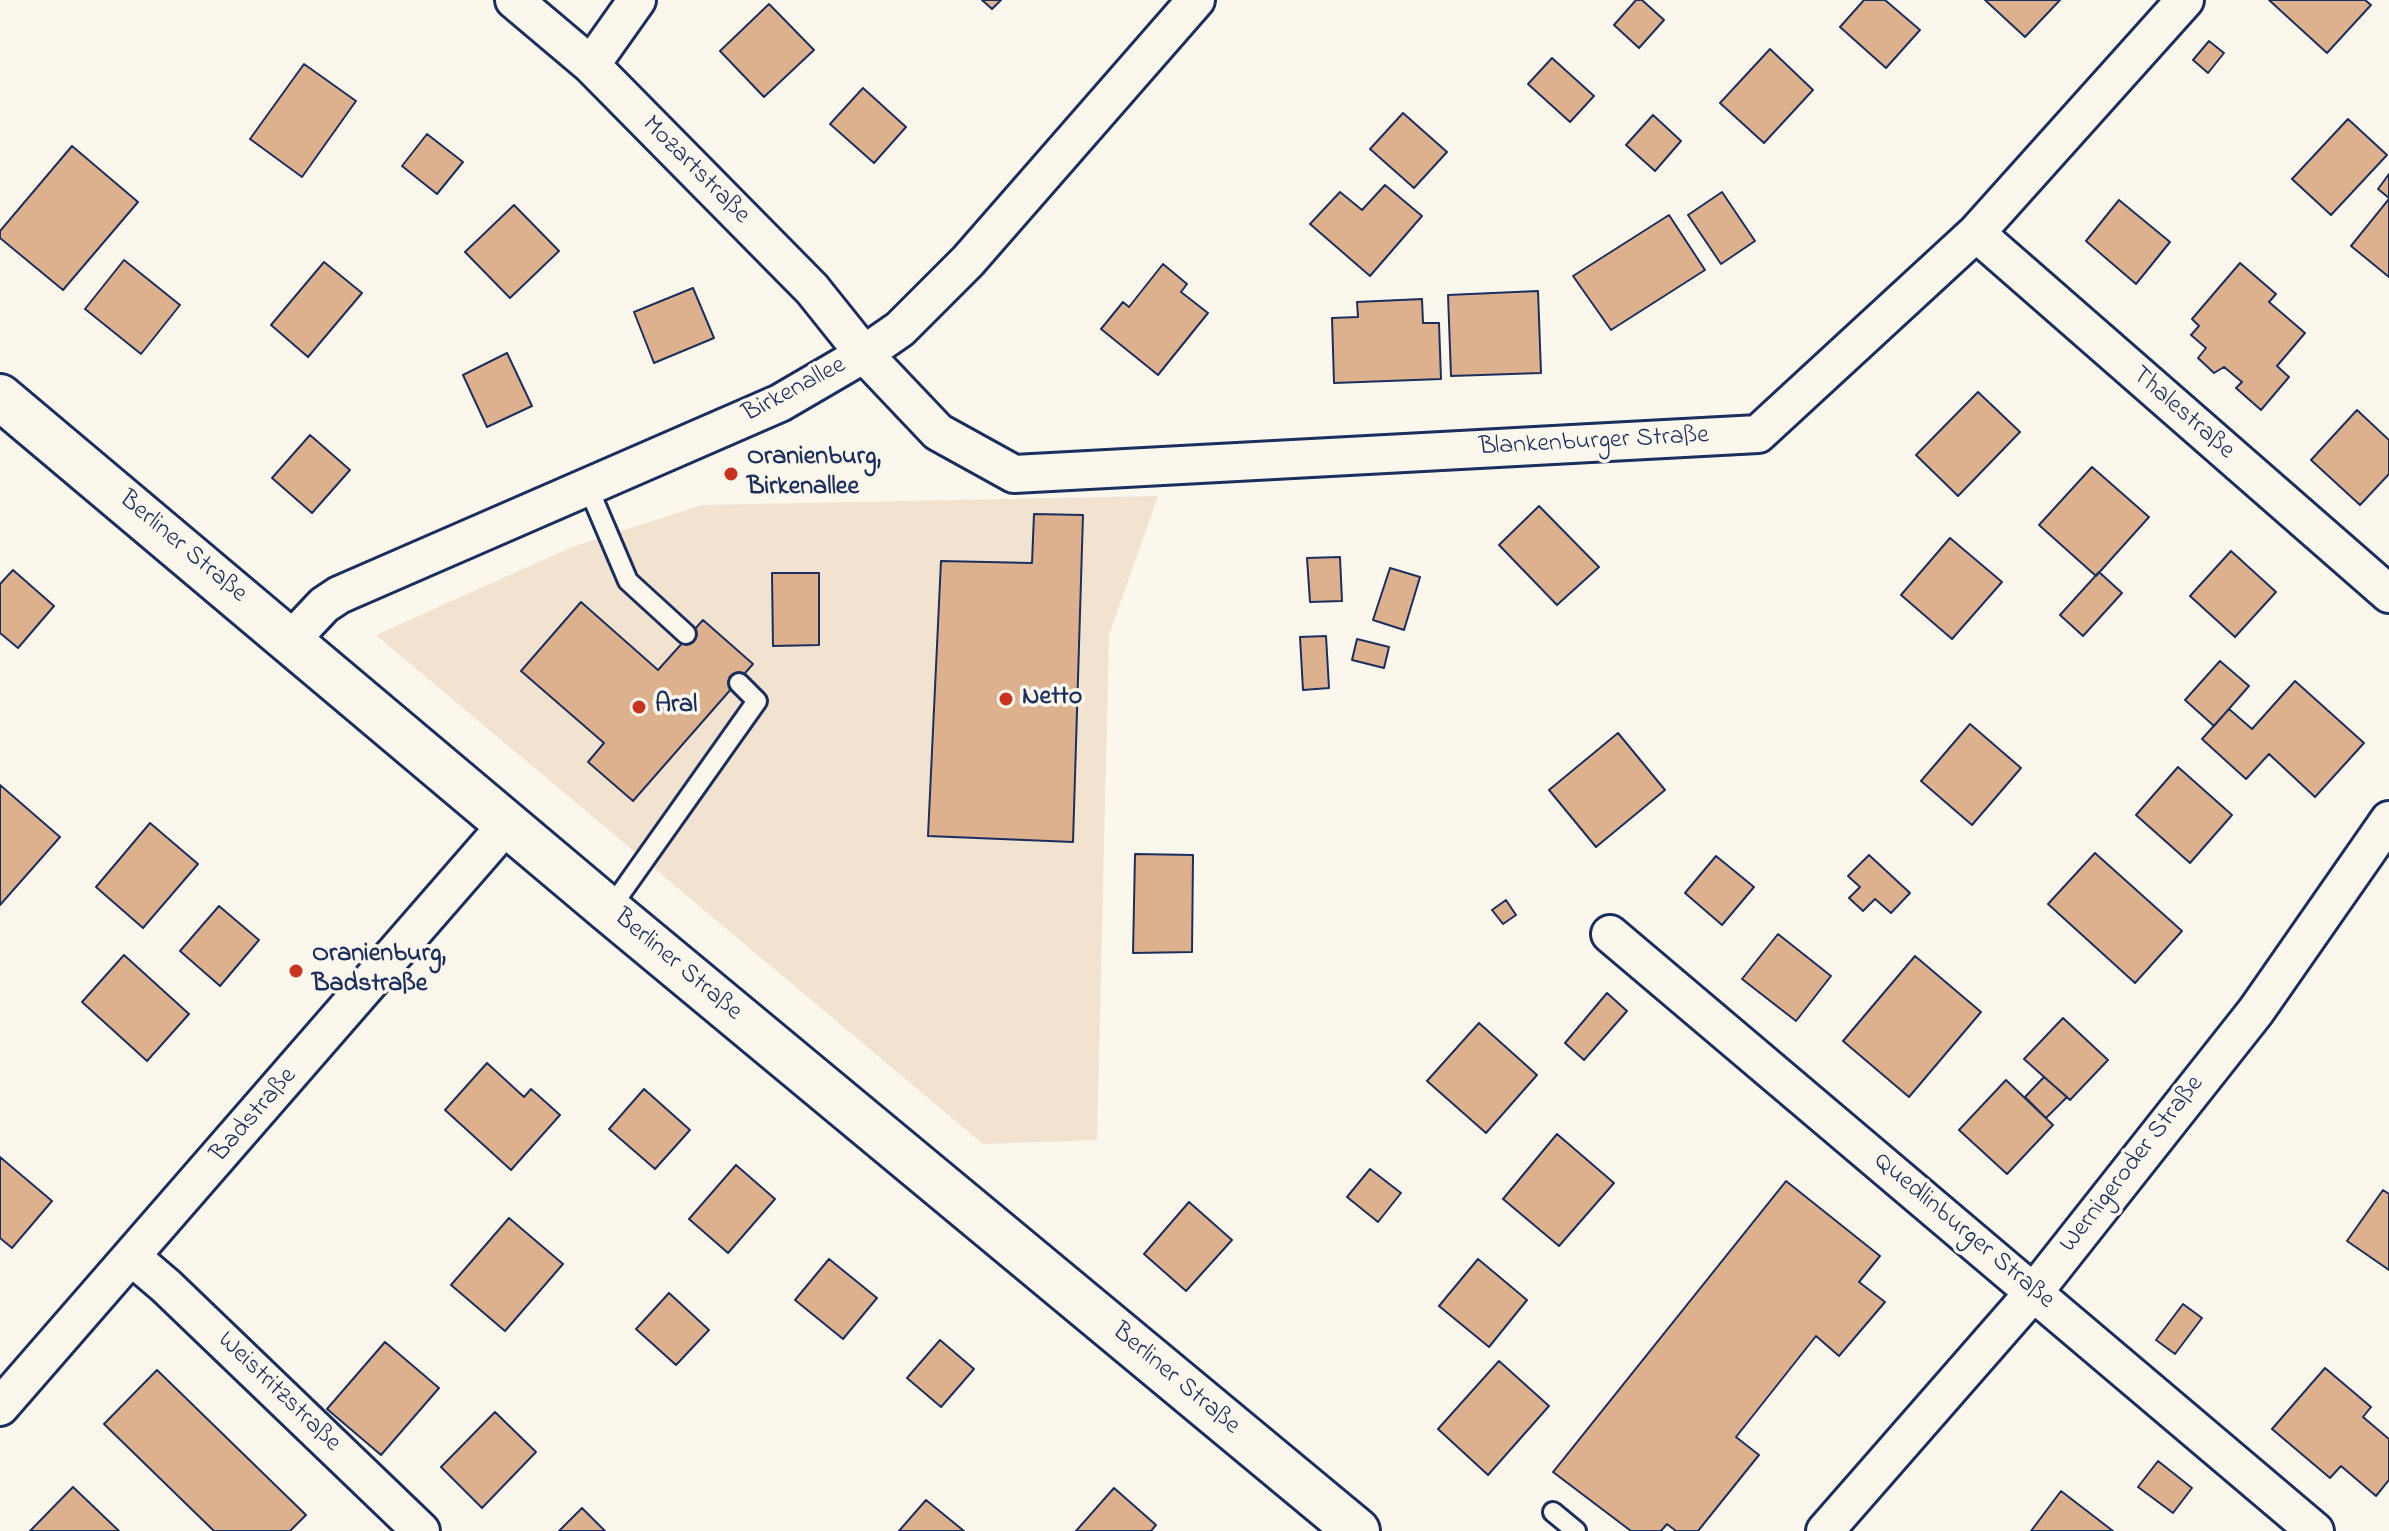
<!DOCTYPE html>
<html>
<head>
<meta charset="utf-8">
<style>
  body { margin:0 }
  canvas { display:block; background:#fbf7ec }
</style>
</head>
<body>
<canvas width="2389" height="1531"></canvas>
<script>
const g = document.querySelector('canvas').getContext('2d');
g.lineJoin = 'round';
function fillPath(path, color) { g.fillStyle = color; g.fill(path, 'evenodd'); }
function strokePath(path, color, width, dash) { g.strokeStyle = color; g.lineWidth = width; g.lineCap = dash ? 'butt' : 'round'; g.setLineDash(dash || []); g.stroke(path); }
function drawText(font, color, halo, rows, align = 'center') {
  g.font = font + ' "Indie Flower",sans-serif'; g.lineWidth = 7; g.setLineDash([]); g.textBaseline = 'middle'; g.strokeStyle = halo; g.fillStyle = color; for (const [text, x, y, turn = 0] of rows) {
    g.save(); g.translate(x, y); g.rotate((+turn || 0) * Math.PI / 180); g.textAlign = isNaN(turn) ? turn : align; if (halo) g.strokeText(text, 0, 0); g.fillText(text, 0, 0); g.restore();
  }
}
const built = new Path2D(`
  M1158,496l-49,139 -12,505 -114,4 -607,-509 196,-88 130,-42z`);
const building = new Path2D(`
  M982,0h19l-9,9z
  M1636,0h6l22,20 -25,28 -25,-23z
  M1864,0h21l35,30 -34,38 -46,-41z
  M1985,0h75l-35,37z
  M2269,0h96l6,5 -44,48z
  M769,4l45,46 -50,47 -44,-46z
  M2209,41l15,12 -16,20 -15,-13z
  M1770,49l43,41 -49,53 -44,-40z
  M1552,58l42,38 -24,26 -42,-38z
  M304,64l52,37 -54,76 -52,-38z
  M863,88l43,39 -32,36 -44,-39z
  M1403,113l44,39 -33,36 -44,-39z
  M1653,115l28,26 -26,30 -29,-26z
  M2348,119l39,36 -56,60 -39,-36z
  M427,134l36,28 -26,32 -35,-28z
  M72,146l66,56 -75,88 -63,-52v-7z
  M2389,174v24l-11,-9z
  M1385,185l37,31 -52,60 -60,-52 30,-32 22,18z
  M1722,192l33,49 -34,23 -33,-49z
  M2389,199v78l-38,-31z
  M2119,200l51,42 -34,42 -50,-43z
  M514,205l45,46 -49,47 -45,-46z
  M1669,215l36,55 -94,60 -38,-54z
  M124,260l56,45 -39,49 -56,-45z
  M324,262l38,31 -54,64 -37,-32z
  M2240,263l36,31 -7,8 36,31 -28,33 12,11 -28,33 -25,-22 6,-6 -18,-15 -10,6 -16,-15 8,-10 -15,-13 8,-9 -7,-7z
  M1163,264l24,20 -6,8 27,21 -50,62 -57,-46 22,-27 6,5z
  M693,288l21,50 -60,25 -20,-51z
  M1538,291l3,82 -90,3 -3,-81z
  M1422,299l1,24h16l2,56 -107,4 -2,-65 26,-1 -1,-15z
  M507,353l25,53 -45,21 -24,-52z
  M1978,392l42,40 -62,64 -42,-41z
  M2357,410l32,30v34l-29,31 -49,-45z
  M310,435l40,35 -38,43 -40,-35z
  M2092,467l57,50 -53,59 -57,-51z
  M1539,506l60,61 -42,38 -58,-60z
  M1034,514l49,1 -10,327 -145,-6 13,-275 91,2z
  M1950,538l52,44 -50,57 -51,-44z
  M2231,551l45,41 -41,45 -45,-41z
  M1340,557l2,44 -32,1 -3,-44z
  M1390,568l30,9 -16,53 -31,-10z
  M13,570l41,36 -36,42 -18,-15v-49z
  M2099,572l23,21 -39,43 -23,-21z
  M772,573h47v72l-46,1z
  M581,602l77,68 45,-50 50,44 -120,137 -45,-39 16,-19 -83,-72z
  M1326,636l3,52 -26,2 -3,-53z
  M1357,639l32,8 -5,21 -32,-8z
  M2220,661l29,25 -35,40 -29,-26z
  M2295,681l69,62 -49,54 -46,-43 -23,25 -44,-40 27,-30 23,20z
  M1970,724l51,44 -49,57 -51,-44z
  M1618,733l47,57 -69,57 -47,-57z
  M2178,767l54,48 -42,48 -54,-48z
  M0,785l60,52 -60,68z
  M150,823l48,41 -55,64 -47,-41z
  M2095,853l87,78 -47,52 -87,-79z
  M1135,854l58,1 -1,97 -59,1z
  M1869,855l41,38 -19,20 -16,-14 -12,12 -14,-13 11,-11 -12,-11z
  M1716,856l38,31 -32,38 -37,-32z
  M1506,900l10,15 -13,9 -11,-14z
  M219,906l40,34 -39,46 -40,-35z
  M1778,934l53,42 -35,45 -54,-42z
  M124,955l65,59 -42,47 -65,-59z
  M1915,956l66,56 -72,85 -66,-56z
  M1607,993l20,18 -43,49 -19,-17z
  M2063,1018l45,42 -38,40 -46,-41z
  M1479,1023l58,52 -51,58 -59,-52z
  M487,1063l37,34 7,-8 29,26 -49,55 -66,-60z
  M2044,1077l23,20 -21,21 -21,-21z
  M2006,1080l47,45 -46,49 -48,-44z
  M644,1089l46,41 -35,39 -46,-40z
  M1557,1134l57,49 -55,63 -56,-47z
  M0,1157l52,44 -40,47 -12,-10z
  M736,1165l39,34 -47,54 -39,-34z
  M1370,1169l31,24 -23,29 -31,-25z
  M1786,1181l94,75 -21,26 26,20 -46,54 -23,-20 -80,101 23,18 -61,76h-22l-9,-7 -6,7h-30l-78,-59z
  M2383,1190l6,4v76l-42,-29z
  M1189,1202l43,38 -46,51 -42,-37z
  M509,1218l54,46 -58,67 -54,-46z
  M829,1259l48,39 -34,41 -48,-39z
  M1478,1259l49,41 -38,47 -50,-41z
  M669,1293l40,37 -33,35 -40,-36z
  M2183,1304l19,14 -27,36 -19,-14z
  M940,1340l34,29 -33,38 -34,-29z
  M385,1342l54,46 -58,67 -54,-46z
  M1499,1361l50,45 -61,69 -50,-46z
  M2325,1368l46,39 -8,10 26,22v41l-13,16 -35,-30 -11,12 -58,-49z
  M157,1370l149,145 -16,16h-76l-110,-107z
  M495,1412l41,40 -54,56 -41,-41z
  M2158,1461l34,27 -19,25 -35,-26z
  M73,1487l46,44h-89z
  M1114,1488l42,37 -5,6h-75z
  M2061,1491l52,40h-82z
  M926,1500l38,31h-65z
  M582,1508l23,23h-46z`);
const service = new Path2D(`
  M588,487l40,94 58,53
  M609,910l148,-209 -18,-18
  M1553,1512l23,19`);
const minor = new Path2D(`
  M514,0l77,65 221,224 52,65 74,78 76,42 744,-40 218,-201 209,-233
  M591,65l46,-65
  M1976,233l413,361
  M291,640l33,-35 15,-10 441,-192 84,-49 36,-25 68,-68 228,-261
  M1610,934l705,597
  M132,1257l34,29 255,245
  M0,1407l508,-584
  M1825,1531l209,-239 222,-281 133,-191`);
const secondary = new Path2D(`
  M0,397l609,513 748,621`);
const markers = [
  [731,474,8,"#c8321e"],
  [1006,699,8,"#c8321e"],
  [639,707,8,"#c8321e"],
  [296,971,8,"#c8321e"]
];
const streetNames = [
  ["Mozartstraße",695,171,45],
  ["Birkenallee",795,391,-28],
  ["Thalestraße",2182,414,41],
  ["Blankenburger Straße",1594,443,-3],
  ["Berliner Straße",182,548,40],
  ["Berliner Straße",677,966,40],
  ["Badstraße",255,1116,-49],
  ["Wernigeroder Straße",2133,1165,-52],
  ["Quedlinburger Straße",1963,1232,40],
  ["Berliner Straße",1175,1380,40],
  ["Weistritzstraße",278,1393,44]
];
const poiNames = [
  ["Oranienburg,",747,459],
  ["Birkenallee",747,489],
  ["Netto",1022,699],
  ["Aral",655,707],
  ["Oranienburg,",312,956],
  ["Badstraße",312,986]
];
fillPath(built, '#f2e2d0');
fillPath(building, '#deb18e');
strokePath(building, '#1b2f5e', 2);
strokePath(service, '#1b2f5e', 24);
strokePath(minor, '#1b2f5e', 42);
strokePath(secondary, '#1b2f5e', 50);
strokePath(service, '#fbf7ec', 18);
strokePath(minor, '#fbf7ec', 36);
strokePath(secondary, '#fbf7ec', 44);
for (const [x, y, r, color] of markers) { const dot = new Path2D(); dot.arc(x, y, r, 0, 2 * Math.PI); g.fillStyle = color; g.fill(dot); strokePath(dot, '#fbf7ec', 3); }
drawText('26px', '#1b2f5e', '#fbf7ec', streetNames);
drawText('bold 26px', '#1b2f5e', '#fbf7ec', poiNames, 'left');
</script>
</body>
</html>
